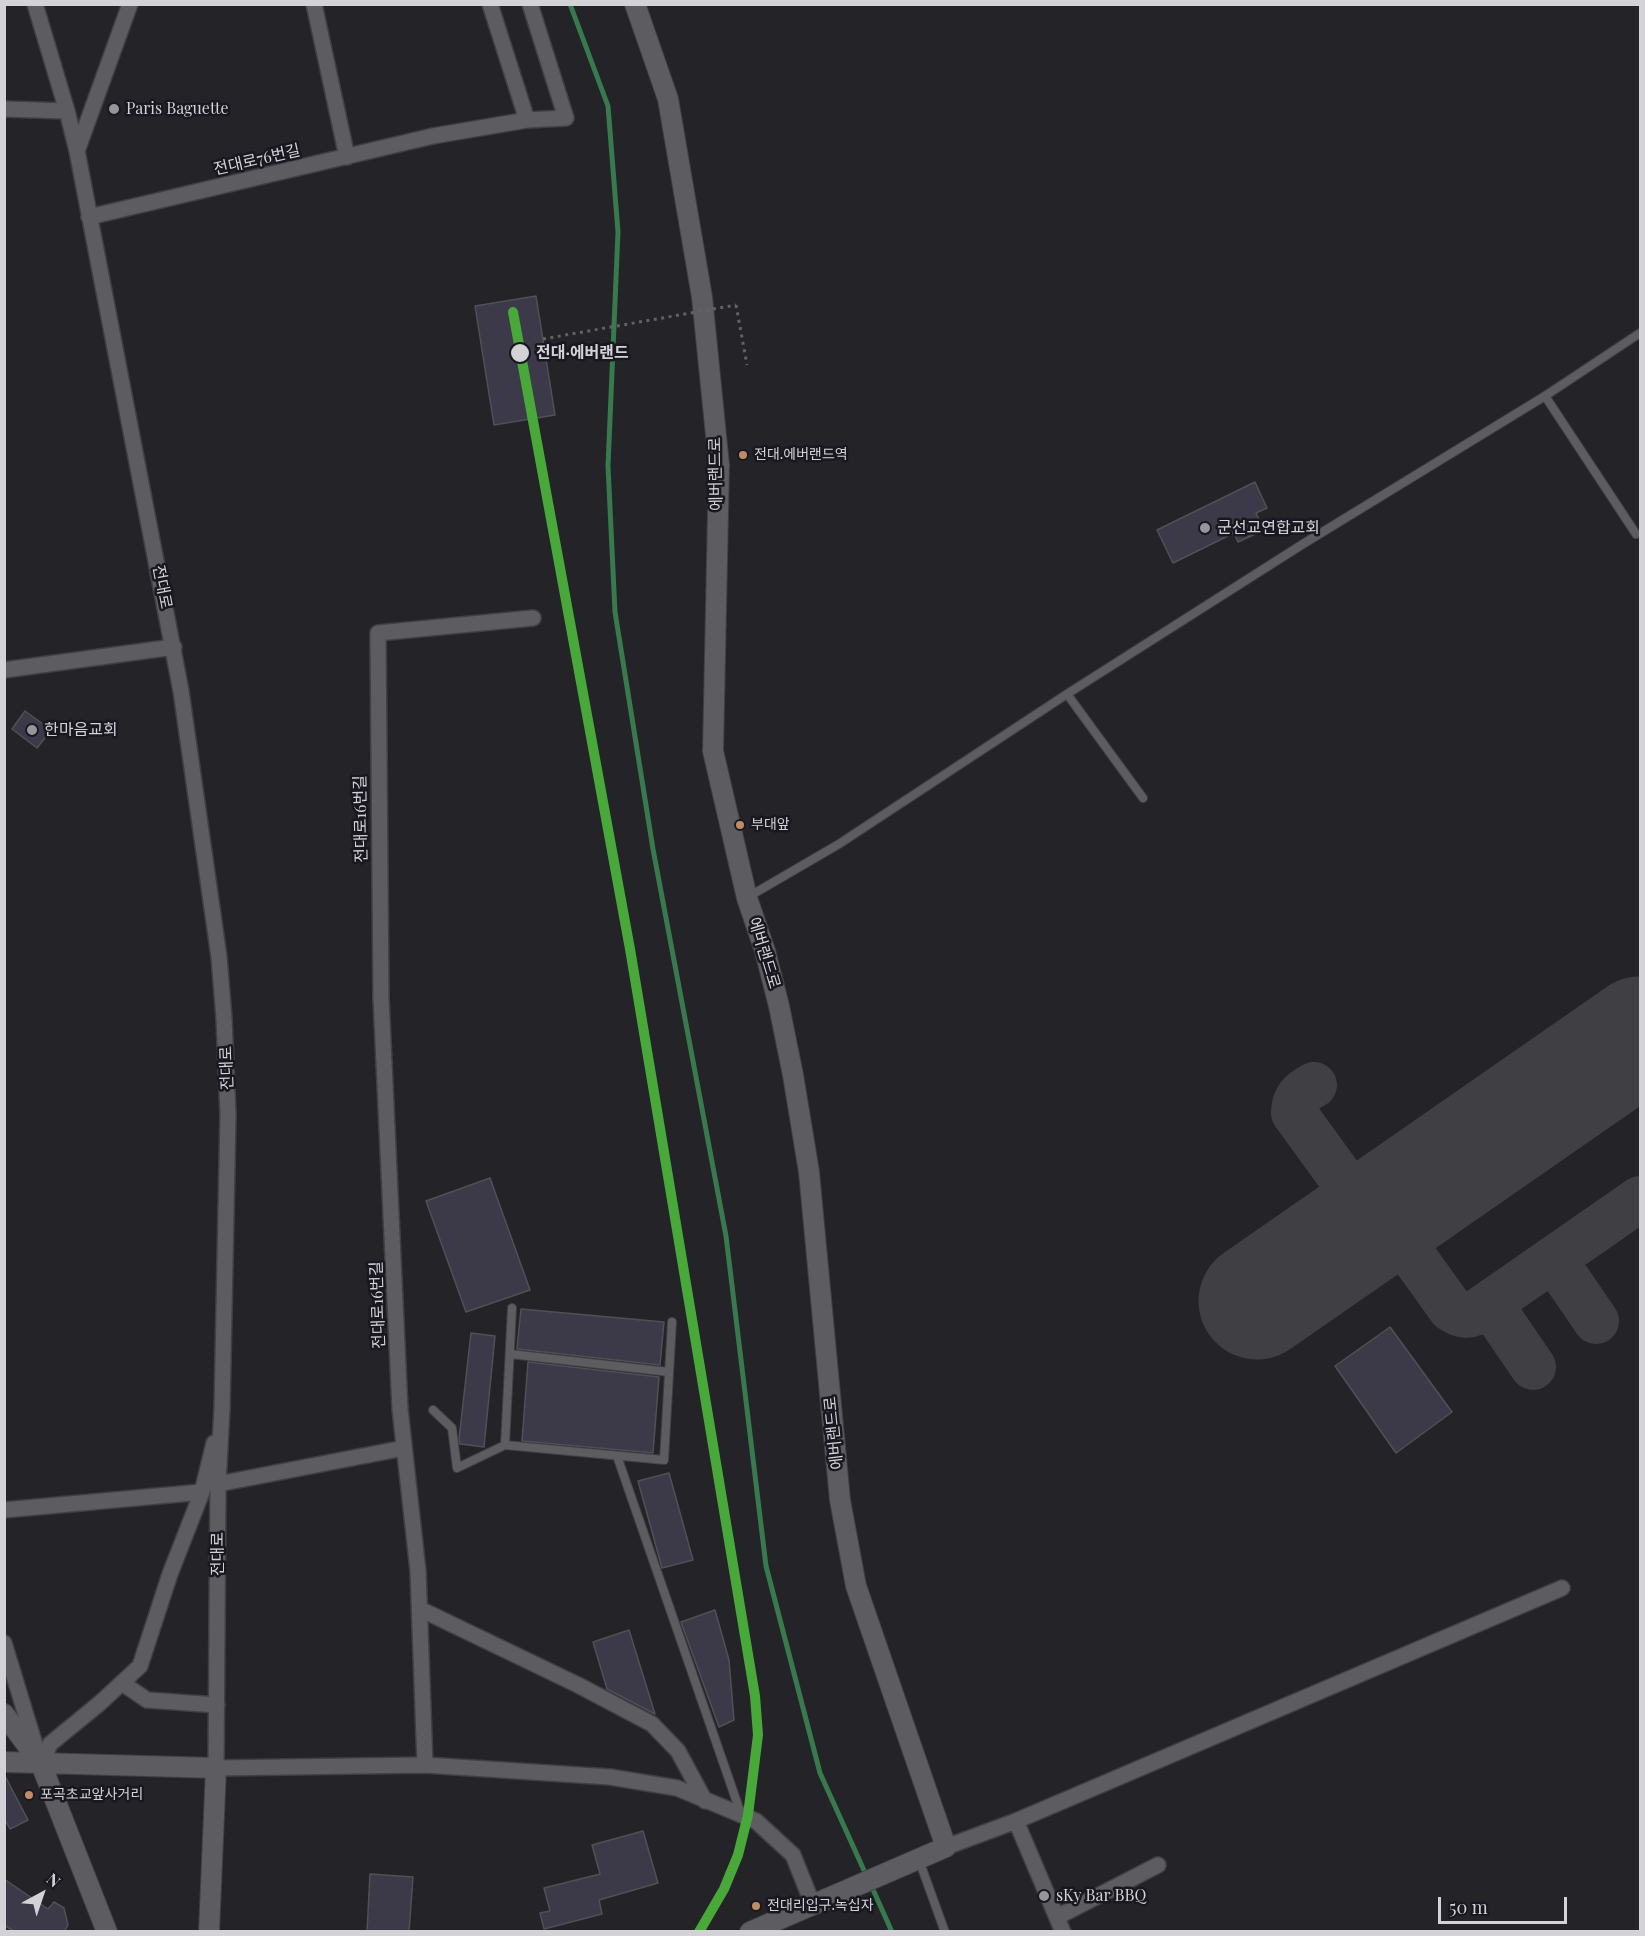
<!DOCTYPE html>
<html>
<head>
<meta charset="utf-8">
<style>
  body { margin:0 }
  #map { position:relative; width:1645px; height:1936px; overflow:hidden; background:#232328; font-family:"Playfair Display",serif }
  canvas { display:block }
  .frame { position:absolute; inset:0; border:6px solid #d2d2d7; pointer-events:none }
  .north { position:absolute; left:12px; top:1864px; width:60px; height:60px; -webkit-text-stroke:4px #191820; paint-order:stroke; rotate:40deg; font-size:16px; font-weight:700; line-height:24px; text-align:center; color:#d2d2d7 }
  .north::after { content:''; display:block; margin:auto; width:21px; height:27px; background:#d2d2d7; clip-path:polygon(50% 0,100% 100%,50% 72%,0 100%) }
  .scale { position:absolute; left:1438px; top:1897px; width:129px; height:27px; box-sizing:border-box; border:3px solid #d2d2d7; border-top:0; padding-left:8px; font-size:18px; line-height:21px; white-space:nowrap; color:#d2d2d7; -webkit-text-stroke:4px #191820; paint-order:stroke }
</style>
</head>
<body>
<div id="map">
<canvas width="1645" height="1936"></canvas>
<div class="frame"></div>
<div class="north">N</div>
<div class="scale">50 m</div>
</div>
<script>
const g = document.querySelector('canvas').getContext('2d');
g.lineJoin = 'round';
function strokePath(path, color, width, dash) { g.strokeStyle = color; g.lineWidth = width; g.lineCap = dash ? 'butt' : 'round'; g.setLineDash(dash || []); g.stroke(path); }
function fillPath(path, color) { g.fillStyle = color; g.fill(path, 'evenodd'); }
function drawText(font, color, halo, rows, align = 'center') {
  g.font = font + ' "Playfair Display","Noto Sans KR",serif'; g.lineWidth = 5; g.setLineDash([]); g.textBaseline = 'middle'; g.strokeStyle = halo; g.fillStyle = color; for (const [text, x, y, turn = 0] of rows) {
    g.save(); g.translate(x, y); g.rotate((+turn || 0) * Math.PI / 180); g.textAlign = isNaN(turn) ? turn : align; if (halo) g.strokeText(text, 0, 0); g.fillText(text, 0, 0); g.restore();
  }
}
const stream = new Path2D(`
  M570,4l38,102 10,126 -10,234 7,146 38,237 73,387 40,330 54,207 47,104
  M871,1885l21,47`);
const taxiway = new Path2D(`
  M1314,1085c-13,7 -20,13 -20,28l61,84
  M1400,1238l51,71c10,7 19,8 29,1l160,-111
  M1555,1261l41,60
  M1492,1307l41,60`);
const runway = new Path2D(`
  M1257,1301l383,-266`);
const building = new Path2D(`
  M536,296l19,119 -61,10 -19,-119z
  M1255,482l12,26 -11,5 8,17 -26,12 -4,-9 -61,30 -16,-33z
  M25,711l26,19 -14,18 -25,-19z
  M490,1178l40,112 -64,22 -40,-111z
  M521,1309l143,13 -4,43 -143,-16z
  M1390,1327l62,85 -56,41 -61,-87z
  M471,1333l24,3 -11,111 -24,-3 -1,-5z
  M528,1362l131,15 -6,76 -131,-12z
  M669,1473l24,87 -31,8 -24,-87z
  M715,1610l14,50 5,60 -15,7 -38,-105z
  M629,1630l26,84 -48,-25 -14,-47z
  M4,1774l24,46 -18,9 -6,-11z
  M643,1831l15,52 -59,17 3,14 -58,15 -4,-16 10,-2 -6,-23 56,-14 -8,-29z
  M370,1874l43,3 -4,55h-42z
  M4,1879l44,30 6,-7 10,6 4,17 -4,7h-49l-11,-7z`);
const path = new Path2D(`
  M736,305l11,60`);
const service = new Path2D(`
  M1545,396l91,138
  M1067,694l76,104
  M748,897l91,-53 228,-150 236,-150 242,-148 95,-63
  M510,1354l159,18
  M433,1410l19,18 5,40 48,-23 7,-137
  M505,1445l159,15 8,-138
  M617,1456l124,358
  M919,1860l26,72`);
const minor = new Path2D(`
  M35,4l32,107 10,40 104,540 38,266 5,61 4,97 -6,293 -4,76 -2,284 209,-3 -7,-194 -18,-162 -19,-411 -3,-365 155,-15
  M314,4l33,153
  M490,4l37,116 39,-2 -36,-114
  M4,109l63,2
  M77,151l53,-147
  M89,217l344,-81 94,-16
  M4,670l170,-23
  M218,1484l186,-36
  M4,1510l198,-18
  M420,1609l158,76 74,39 26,27 27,50
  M4,1643l35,115
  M122,1683l25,17 70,5
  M41,1764l9,-20 50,-41 40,-37 30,-92 32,-82 12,-49
  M425,1765l185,12 67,11 79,33 37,34 20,50
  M1016,1821l47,111
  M946,1847l70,-26 546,-233
  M1057,1917l101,-52`);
const tertiary = new Path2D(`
  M635,4l33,95 34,198 17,168 -6,286 34,147 18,53 14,55 14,69 16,97 31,328 16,86 90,261 -196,85
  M4,1714l37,50 66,168
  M4,1762l212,6 -7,164`);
const pathBridge = new Path2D(`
  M543,339l193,-34`);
const rail1 = new Path2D(`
  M513,312l117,637 125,747 3,39 -10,80 -10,40 -14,34 -25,43`);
const markers = [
  [114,109,6,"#95959a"],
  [520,353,10,"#d2d2d7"],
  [743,455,5,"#c18c65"],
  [1205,528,6,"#95959a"],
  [32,730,6,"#95959a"],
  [740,825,5,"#c18c65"],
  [29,1795,5,"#c18c65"],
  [1044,1896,6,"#95959a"],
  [756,1906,5,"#c18c65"]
];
const busNames = [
  ["전대.에버랜드역",754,455],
  ["부대앞",751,825],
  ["포곡초교앞사거리",40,1795],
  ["전대리입구.녹십자",767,1906]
];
const poiNames = [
  ["Paris Baguette",126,109],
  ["군선교연합교회",1217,528],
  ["한마음교회",44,730],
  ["sKy Bar BBQ",1056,1896]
];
const streetNames = [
  ["전대로76번길",257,160,-13],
  ["에버랜드로",716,474,-91],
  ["전대로",162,587,79],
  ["전대로16번길",361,819,-91],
  ["에버랜드로",764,953,73],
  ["전대로",227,1068,-92],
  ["전대로16번길",378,1305,-92],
  ["에버랜드로",834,1433,-96],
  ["전대로",218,1554,-90]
];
const stopNames = [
  ["전대·에버랜드",536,353]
];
strokePath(stream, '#38794d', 5);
strokePath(taxiway, '#404044', 46);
strokePath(runway, '#404044', 117);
fillPath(building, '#3c3a49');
strokePath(building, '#505055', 1.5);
strokePath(service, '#404044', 10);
strokePath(minor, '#404044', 18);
strokePath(tertiary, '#404044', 22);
strokePath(path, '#626265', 3, [3, 4.5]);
strokePath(service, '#5d5c60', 8);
strokePath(minor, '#5d5c60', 15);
strokePath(tertiary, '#5d5c60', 20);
strokePath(pathBridge, '#626265', 3, [3, 4.5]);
strokePath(rail1, '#48a83a', 10);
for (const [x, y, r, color] of markers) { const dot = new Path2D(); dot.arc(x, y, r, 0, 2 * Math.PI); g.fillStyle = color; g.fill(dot); strokePath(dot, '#191820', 2); }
drawText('14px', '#d2d2d7', '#191820', busNames, 'left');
drawText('16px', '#d2d2d7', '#191820', poiNames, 'left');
drawText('16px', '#d2d2d7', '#191820', streetNames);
drawText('bold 16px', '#d2d2d7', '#191820', stopNames, 'left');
</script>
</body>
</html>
